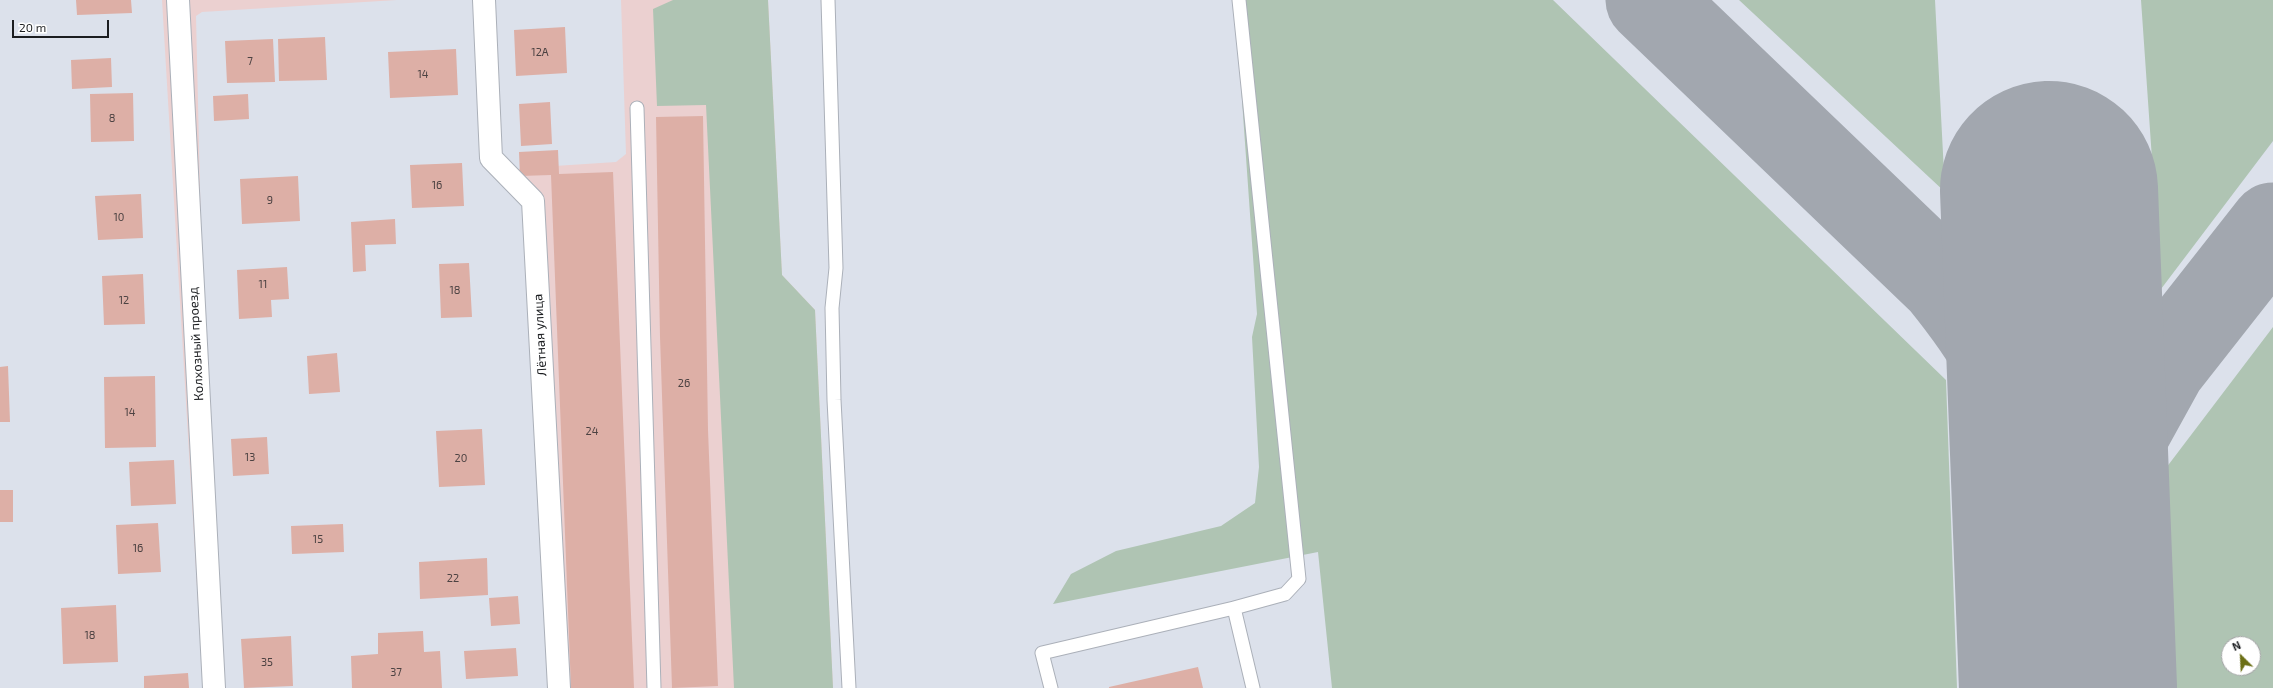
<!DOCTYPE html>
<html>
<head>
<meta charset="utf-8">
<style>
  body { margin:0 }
  #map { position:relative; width:2273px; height:688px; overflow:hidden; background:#dce1eb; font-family:"Exo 2",sans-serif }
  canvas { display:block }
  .north { position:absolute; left:2221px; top:636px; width:40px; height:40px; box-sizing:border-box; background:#fff; border:1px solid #a4a5a6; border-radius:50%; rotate:336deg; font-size:11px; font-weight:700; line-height:16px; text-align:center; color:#1b1d20 }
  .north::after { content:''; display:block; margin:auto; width:14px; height:18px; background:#6b6f15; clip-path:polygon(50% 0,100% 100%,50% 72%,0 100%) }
  .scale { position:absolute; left:12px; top:20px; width:97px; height:18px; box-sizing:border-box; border:2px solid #1b1d20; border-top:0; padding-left:5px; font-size:12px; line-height:14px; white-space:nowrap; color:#1b1d20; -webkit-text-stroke:3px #fff; paint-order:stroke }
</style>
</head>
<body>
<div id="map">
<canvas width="2273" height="688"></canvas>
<div class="north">N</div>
<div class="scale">20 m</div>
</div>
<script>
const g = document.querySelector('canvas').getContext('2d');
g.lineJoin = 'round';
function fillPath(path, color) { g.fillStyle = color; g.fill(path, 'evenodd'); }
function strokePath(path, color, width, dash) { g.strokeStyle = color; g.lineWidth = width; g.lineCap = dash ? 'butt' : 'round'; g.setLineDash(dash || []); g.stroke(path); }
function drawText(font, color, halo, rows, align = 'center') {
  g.font = font + ' "Exo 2",sans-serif'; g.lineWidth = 3; g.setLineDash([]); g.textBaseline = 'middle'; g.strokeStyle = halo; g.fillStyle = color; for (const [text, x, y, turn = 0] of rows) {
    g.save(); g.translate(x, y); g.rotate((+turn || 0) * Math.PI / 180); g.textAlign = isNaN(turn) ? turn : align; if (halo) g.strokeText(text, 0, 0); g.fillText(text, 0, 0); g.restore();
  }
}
const industrial = new Path2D(`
  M162,0h235l-195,12 -6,4 5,216 23,456h-21z
  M621,0h147l14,275 33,35 18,378h-282l-24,-466 -13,-52 10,-2 92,-6 10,-8z`);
const green = new Path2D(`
  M673,0h95l14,275 33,35 18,378h-99l-28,-583 -49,1 -4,-97z
  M1235,0h318l393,380 11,308h-625l-14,-136 -265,52 18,-30 45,-23 105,-25 34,-23 4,-36 -7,-130 5,-23z
  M1739,0h196l10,192z
  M2141,0h132v141l-112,148z
  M2273,327v361h-98l-9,-220zM2229,644h24v24h-24z`);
const taxiway = new Path2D(`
  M1649,0l293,281c21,26 42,53 57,83 28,54 44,116 63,174
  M2062,538l22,-29 79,-143 110,-140`);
const runway = new Path2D(`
  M2049,190l19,498`);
const building = new Path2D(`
  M76,0h55l1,13 -55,2z
  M565,27l2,46 -51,3 -2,-46z
  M325,37l2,43 -48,1 -1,-42z
  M273,39l2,43 -48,1 -2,-42z
  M456,49l2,46 -68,3 -2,-46z
  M111,58l1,29 -40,2 -1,-29z
  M133,93l1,48 -43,1 -1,-48z
  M248,94l1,25 -35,2 -1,-25z
  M550,102l2,42 -31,2 -2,-42z
  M703,116l5,314 10,256 -46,2 -12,-351 -4,-220z
  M558,150l1,24 54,-2 21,516h-63l-20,-513 -31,1 -1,-24z
  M462,163l2,43 -52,2 -2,-43z
  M298,176l2,45 -58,3 -2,-45z
  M141,194l2,44 -45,2 -3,-44z
  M395,219l1,25 -31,1 1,26 -13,1 -2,-50z
  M469,263l3,54 -31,1 -2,-54z
  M287,267l2,32 -18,1 1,17 -33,2 -2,-49z
  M143,274l2,50 -41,1 -2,-49z
  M337,353l3,39 -31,2 -2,-38z
  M8,366l2,56h-10v-55z
  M155,376l1,71 -51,1 -1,-71z
  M482,429l3,56 -46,2 -3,-56z
  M267,437l2,37 -36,2 -2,-37z
  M174,460l2,44 -45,2 -2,-44z
  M0,490h13v32h-13z
  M158,523l3,49 -43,2 -2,-49z
  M343,524l1,28 -52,2 -1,-28z
  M487,558l1,37 -68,4 -1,-37z
  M518,596l2,28 -29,2 -2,-28z
  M116,605l2,57 -55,2 -2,-56z
  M423,631l1,21 16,-1 2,37h-90l-1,-32 27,-2v-21z
  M291,636l2,50 -49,2 -3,-49z
  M516,648l2,28 -52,3 -2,-28z
  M1198,667l5,21h-94v-1z
  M188,673l1,15h-45v-12z`);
const lane = new Path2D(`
  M828,0l8,268 -4,40 2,92 15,288
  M637,108l17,580
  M1234,608l51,-14 14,-15 -60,-579
  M1051,688l-9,-35 192,-45 19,80`);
const street = new Path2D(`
  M178,0l36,688
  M484,0l7,158 42,43 26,487`);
const numberNames = [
  ["12А",540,52],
  ["7",250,61],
  ["14",423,74],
  ["8",112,118],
  ["16",437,185],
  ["9",270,200],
  ["10",119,217],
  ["11",263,284],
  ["18",455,290],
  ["12",124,300],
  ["26",684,383],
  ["14",130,412],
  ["24",592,431],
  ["13",250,457],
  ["20",461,458],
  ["15",318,539],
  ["16",138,548],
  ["22",453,578],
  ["18",90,635],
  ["35",267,662],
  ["37",396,672]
];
const streetNames = [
  ["Лётная улица",540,335,-93],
  ["Колхозный проезд",196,344,-93]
];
fillPath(industrial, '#ebd0d0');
fillPath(green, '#afc4b3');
strokePath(taxiway, '#a2a7af', 87);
strokePath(runway, '#a2a7af', 218);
fillPath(building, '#ddafa6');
strokePath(lane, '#abb0b9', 15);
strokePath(street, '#abb0b9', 24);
strokePath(lane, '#fff', 13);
strokePath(street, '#fff', 22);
drawText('11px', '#4c4242', null, numberNames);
drawText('13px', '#1b1d20', '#fff', streetNames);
</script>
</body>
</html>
